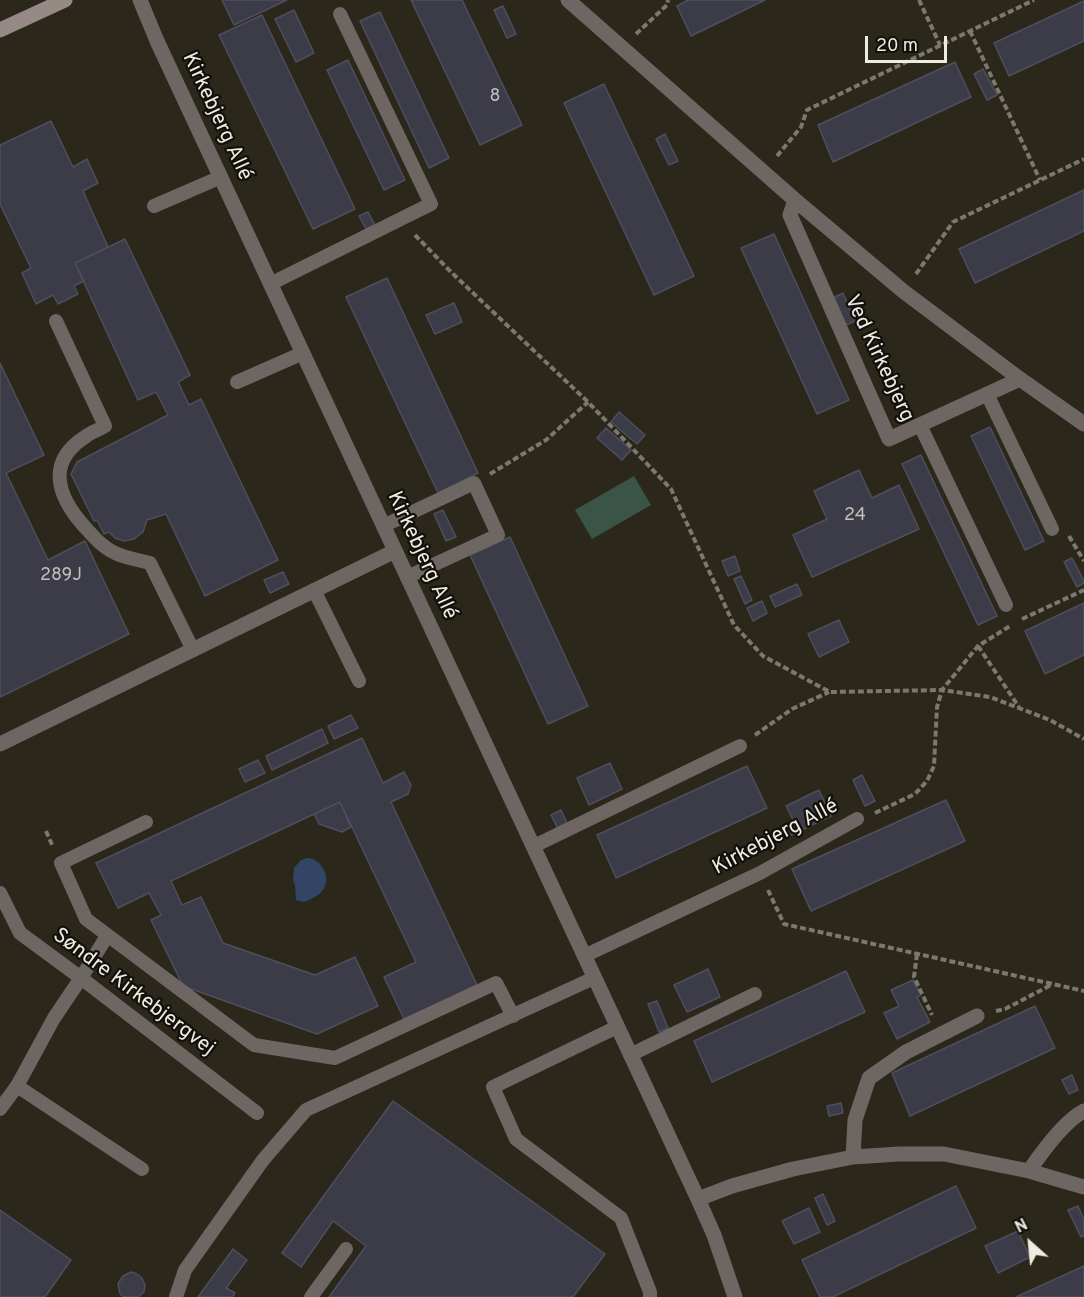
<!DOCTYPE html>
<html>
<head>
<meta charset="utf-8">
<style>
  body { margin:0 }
  #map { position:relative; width:1084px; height:1297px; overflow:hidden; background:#2b271a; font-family:Overpass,sans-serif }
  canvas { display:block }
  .north { position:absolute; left:1000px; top:1213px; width:60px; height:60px; -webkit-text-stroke:4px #11100a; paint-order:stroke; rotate:333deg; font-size:16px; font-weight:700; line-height:24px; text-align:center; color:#eeebe3 }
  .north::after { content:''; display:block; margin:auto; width:21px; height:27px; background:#eeebe3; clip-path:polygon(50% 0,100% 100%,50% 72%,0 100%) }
  .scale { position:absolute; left:865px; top:36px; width:82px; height:27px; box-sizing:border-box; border:3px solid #eeebe3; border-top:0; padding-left:8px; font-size:18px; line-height:21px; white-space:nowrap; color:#eeebe3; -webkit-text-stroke:4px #11100a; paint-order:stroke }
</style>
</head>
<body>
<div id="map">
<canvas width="1084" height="1297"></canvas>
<div class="north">N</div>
<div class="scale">20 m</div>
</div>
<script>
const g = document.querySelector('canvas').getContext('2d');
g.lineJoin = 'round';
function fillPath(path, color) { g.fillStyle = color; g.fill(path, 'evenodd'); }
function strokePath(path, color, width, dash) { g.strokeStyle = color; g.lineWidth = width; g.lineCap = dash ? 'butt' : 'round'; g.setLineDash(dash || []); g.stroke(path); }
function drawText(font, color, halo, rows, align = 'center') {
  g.font = font + ' Overpass,sans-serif'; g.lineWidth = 4.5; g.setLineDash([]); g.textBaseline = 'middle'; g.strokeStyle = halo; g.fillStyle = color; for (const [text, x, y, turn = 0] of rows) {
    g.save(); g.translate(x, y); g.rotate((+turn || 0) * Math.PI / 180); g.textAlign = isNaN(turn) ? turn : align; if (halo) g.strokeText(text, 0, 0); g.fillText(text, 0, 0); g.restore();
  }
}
const green = new Path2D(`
  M634,476l17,29 -59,34 -17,-29z`);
const water = new Path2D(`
  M307,858c14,0 25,19 16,32 -5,6 -13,10 -20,12l-7,-2 -1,-15 -2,-5 1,-12 7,-8z`);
const building = new Path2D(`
  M222,0h65l-53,25z
  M411,0h51l60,125 -42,20z
  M688,0h77l-74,36 -14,-30z
  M1084,1v40l-75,35 -15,-33z
  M503,6l13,28 -9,4 -13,-28z
  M294,10l20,43 -18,9 -21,-43z
  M380,12l69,146 -20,10 -69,-147z
  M262,15l93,194 -42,20 -94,-194z
  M348,60l57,120 -21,10 -57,-120z
  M955,62l16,35 -138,65 -15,-37z
  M983,69l14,26 -10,5 -13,-26z
  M604,84l90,192 -40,19 -90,-192z
  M51,121l22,46 14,-8 11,24 -15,8 25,56 -33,16 9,18 -10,5 4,8 -20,10 -5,-9 -17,9 -14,-31 9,-5 -31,-64v-59z
  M665,134l13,27 -9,4 -13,-26z
  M1084,190v41l-109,52 -16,-34z
  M368,212l7,13 -9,4 -7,-13z
  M774,234l75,166 -32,14 -76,-166z
  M125,239l65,136 -12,7 11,23 12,-6 77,161 -73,36 -39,-82 -19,6 -4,12 -9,7 -10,2 -9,-3 -6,-6 -5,2 -7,-14 -3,1 -23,-47 6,-12 91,-47 -12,-23 -18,8 -63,-137z
  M387,278l91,195 -40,20 -92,-196z
  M843,293l12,28 -9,4 -13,-27z
  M454,303l8,19 -27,12 -9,-19z
  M0,363l44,92 -38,18 42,87 37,-19 44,93 -129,63z
  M619,412l26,23 -8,9 -26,-22z
  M990,427l54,114 -19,9 -54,-114z
  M606,428l25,22 -9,10 -25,-22z
  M921,455l76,161 -19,9 -76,-161z
  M859,470l13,28 27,-13 20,44 -107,48 -19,-42 34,-16 -13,-28z
  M443,510l13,27 -10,4 -12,-27z
  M510,537l78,169 -40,18 -78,-169z
  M735,556l5,15 -12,5 -6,-15z
  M1072,558l12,23v2l-7,4 -13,-25z
  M283,572l6,12 -19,9 -6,-13z
  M741,576l11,24 -7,4 -11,-25z
  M797,584l5,11 -27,12 -5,-11z
  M762,601l5,12 -14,8 -6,-13z
  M1084,603v52l-39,19 -20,-43z
  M839,620l10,22 -30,15 -11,-23z
  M351,715l7,13 -24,11 -6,-13z
  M322,729l6,14 -56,27 -6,-14z
  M362,738l21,45 21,-11 7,13 -3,9 -17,8 86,183 -72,36 -21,-44 32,-15 -76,-160 -169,79 11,24 19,-8 22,46 92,32 40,-18 23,49 -61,28 -134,-48 -32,-66 10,-5 -12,-22 -31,15 -22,-45z
  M258,760l7,13 -20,9 -6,-13z
  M610,763l12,26 -33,16 -12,-27z
  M747,766l20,42 -151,70 -19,-43z
  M862,775l13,26 -10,5 -12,-26z
  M819,790l12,26 -42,20 -5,-10 10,-4 -8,-16z
  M946,800l19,41 -154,70 -19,-42z
  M340,802l11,25 -9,5 -23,-8 -5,-10z
  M561,810l7,15 -10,4 -7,-14z
  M708,969l12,28 -33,15 -13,-27z
  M846,971l19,41 -153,70 -18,-41z
  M913,980l8,15 -4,2 13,25 -33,17 -13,-26 15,-7 -8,-16z
  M657,1001l11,27 -9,4 -11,-28z
  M1035,1006l20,42 -145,68 -18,-43z
  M1072,1075l6,15 -9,4 -7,-14z
  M393,1101l212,153 -32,43h-244l37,-51 -33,-25 -32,46 -19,-14z
  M841,1103l2,10 -14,3 -2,-10z
  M956,1186l20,42 -143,69h-13l-18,-37z
  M823,1194l12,27 -8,4 -12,-27z
  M1078,1206l6,14v16l-3,1 -13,-27z
  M809,1208l11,24 -26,12 -12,-23z
  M0,1210l71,50 -26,37h-45z
  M1018,1231l12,26 -32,16 -13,-27z
  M233,1249l14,11 -21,28 9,5 -3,4h-34z
  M1084,1266v31h-68z
  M131,1272l6,2 5,4 3,7 -1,7 -6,5h-14l-4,-3 -2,-10 5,-8z`);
const path = new Path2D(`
  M919,0l21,45
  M970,31l70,149
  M636,34l31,-29 1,-5
  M777,156l24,-29 6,-17 227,-110
  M415,235l37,38 136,129 83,87 63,136 29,31 67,36 112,-2 48,7 60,23 34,19
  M916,274l37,-52 131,-63
  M490,474l56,-34 42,-38
  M1069,536l15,25
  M1022,619l62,-29
  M978,646l41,61
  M755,735l37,-26 37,-17
  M875,813l40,-19 12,-13 7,-15 3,-59 5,-17 36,-44 32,-20
  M46,831l7,16
  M768,890l16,34 300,67
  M917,954l-3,23 18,38
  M996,1011l9,-2 46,-24`);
const lane = new Path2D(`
  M154,206l67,-29
  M270,284l161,-80 -91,-190
  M56,321l49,105c-6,4 -14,6 -20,11 -39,25 -28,59 -1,89 9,10 18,21 31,27 10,5 24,7 35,10l43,87
  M237,382l66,-29
  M987,394l65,135
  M920,425l86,180
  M383,526l91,-43 24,52 -91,42
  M314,590l45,91
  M146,822l-85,41 25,56 168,126 81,13 161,-75 17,33
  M534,846l206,-100
  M0,893l20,40 61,45 176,135
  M584,956l176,-83 97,-54
  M617,1027l-124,60 23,52 105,79 29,74v5
  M630,1055l125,-61
  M17,1086l125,83
  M0,1109l17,-23 37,-68 27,-40 26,-42
  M176,1297l9,-27 78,-110 43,-50 288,-132
  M311,1297l35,-48`);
const street = new Path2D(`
  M140,0l17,41 541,1158 16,36 21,62
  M568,0l227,200 108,91 117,88 64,45
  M795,200l-5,15 99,224 131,-60
  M0,744l395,-193
  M853,1157l2,-37 14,-42 37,-26 71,-36
  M1029,1171c13,-19 35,-50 55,-60
  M698,1199l34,-13 61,-17 60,-12 46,-3h45l85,17 55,16`);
const secondary = new Path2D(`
  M0,30l65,-30`);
const numberNames = [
  ["8",495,97],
  ["24",855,516],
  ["289J",61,576]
];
const streetNames = [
  ["Kirkebjerg Allé",216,117,65],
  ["Ved Kirkebjerg",878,359,65],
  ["Kirkebjerg Allé",421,556,65],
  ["Kirkebjerg Allé",776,838,-28],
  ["Søndre Kirkebjergvej",133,993,37]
];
fillPath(green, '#3a5547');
fillPath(water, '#334564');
fillPath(building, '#3c3c49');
strokePath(building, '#4f4e5d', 1.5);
strokePath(path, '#7c786d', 4, [6, 3]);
strokePath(lane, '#6d6663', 14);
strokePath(street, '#6d6663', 15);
strokePath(secondary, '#958a85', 15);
drawText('18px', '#c2bfbc', null, numberNames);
drawText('21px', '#eeebe3', '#11100a', streetNames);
</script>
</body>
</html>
